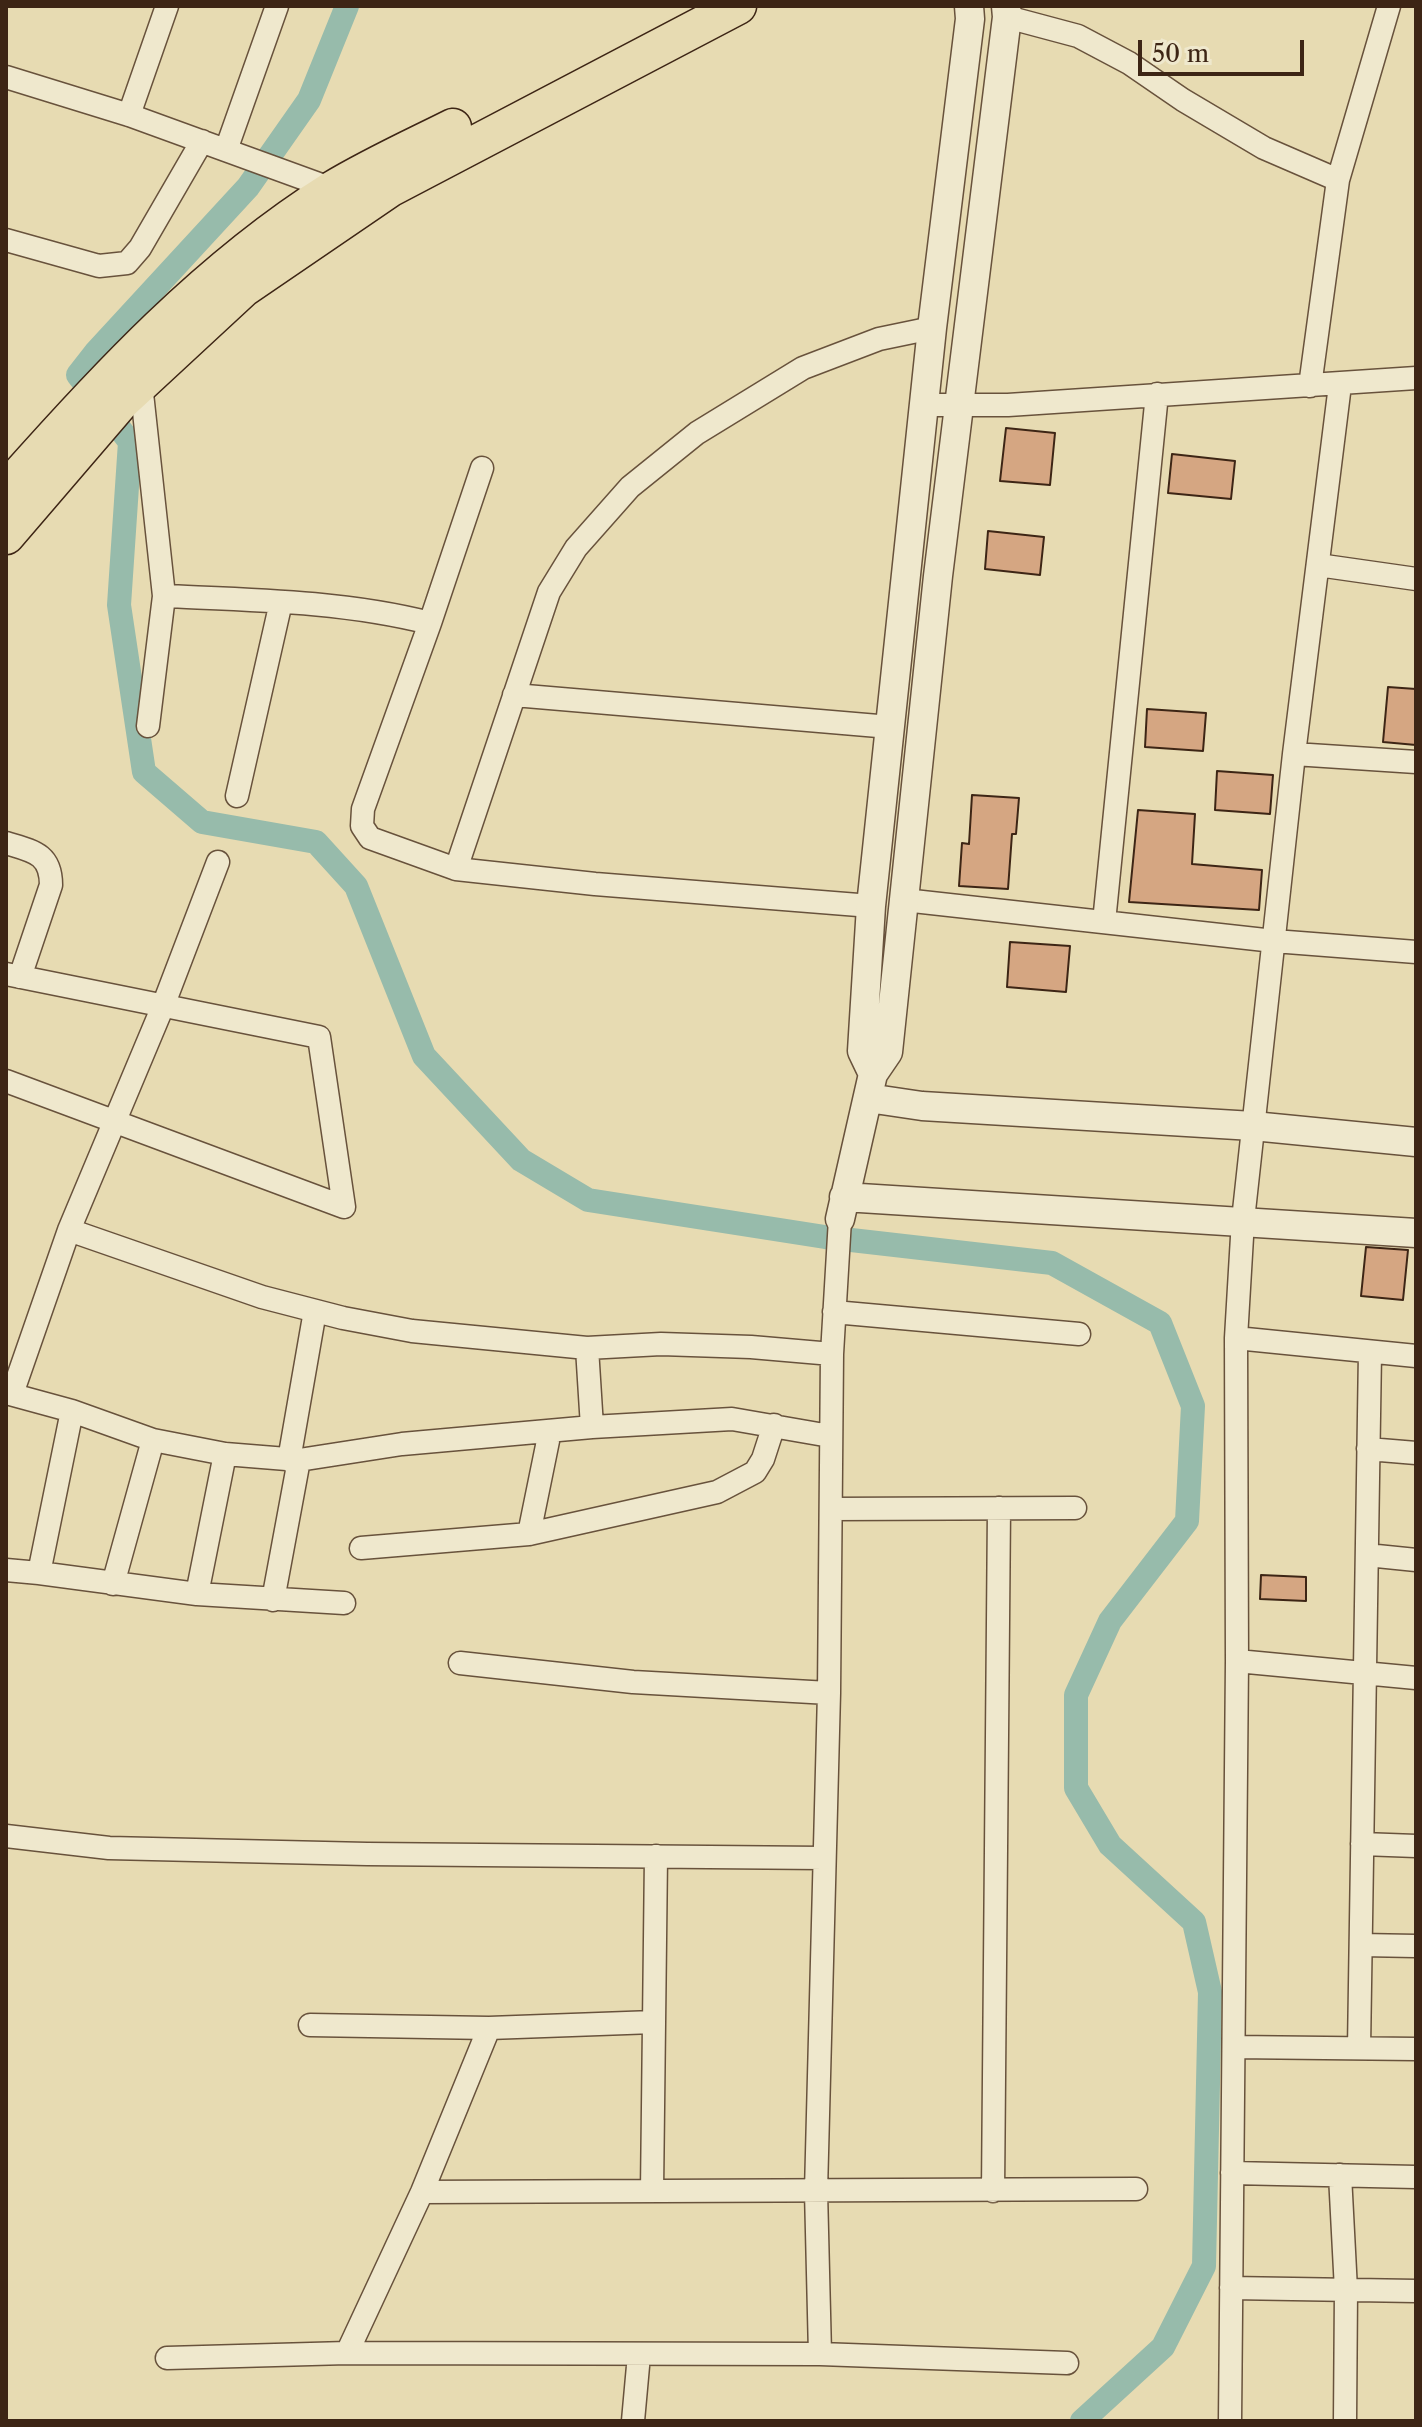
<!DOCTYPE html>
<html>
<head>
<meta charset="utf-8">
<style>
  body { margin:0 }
  #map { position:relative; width:1422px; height:2427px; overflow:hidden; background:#e7dbb2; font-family:"Libre Caslon Text",serif }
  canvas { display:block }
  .frame { position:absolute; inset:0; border:8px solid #3d2515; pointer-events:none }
  .scale { position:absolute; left:1138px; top:40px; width:166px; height:36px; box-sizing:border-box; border:4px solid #3d2515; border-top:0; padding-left:10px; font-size:24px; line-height:28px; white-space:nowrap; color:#3d2515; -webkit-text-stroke:6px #efe8cd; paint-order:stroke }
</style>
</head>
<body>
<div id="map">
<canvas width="1422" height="2427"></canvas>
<div class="frame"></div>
<div class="scale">50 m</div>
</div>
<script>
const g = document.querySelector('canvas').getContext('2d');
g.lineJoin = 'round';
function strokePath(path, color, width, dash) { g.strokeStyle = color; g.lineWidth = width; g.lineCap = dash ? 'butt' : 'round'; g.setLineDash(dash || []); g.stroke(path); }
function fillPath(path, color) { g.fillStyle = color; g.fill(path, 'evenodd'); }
const canal = new Path2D(`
  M347,6l-38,94 -61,87 -152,165 -18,23 52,67 -11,163 25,167 58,50 114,20 40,44 68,170 97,104 67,40 237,37 227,26 108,60 33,83 -6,115 -77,100 -34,74v93l34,57 84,77 16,70 -6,274 -41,81 -81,74`);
const building = new Path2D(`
  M1006,428l49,5 -5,52 -50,-4z
  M1172,454l63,7 -4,38 -63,-6z
  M988,531l56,6 -4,38 -55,-6z
  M1388,687l28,2v56l-33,-3z
  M1147,709l59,4 -3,38 -58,-4z
  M1217,771l56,4 -3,39 -55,-4z
  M972,795l47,3 -3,36h-4l-4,55 -49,-3 3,-43 7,1z
  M1138,810l57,4 -3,50 70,6 -3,40 -130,-8z
  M1010,942l60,4 -4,46 -59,-5z
  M1366,1247l42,3 -5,50 -42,-4z
  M1261,1575l45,2v24l-46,-2z`);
const minor = new Path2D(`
  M1007,17l71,19 51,27 54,37 81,48 74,32
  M6,77l123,38 209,76
  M129,115l38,-109
  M226,150l51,-144
  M6,240l93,26 28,-3 13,-15 62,-107
  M141,384l23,212c89,4 179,5 266,27l-67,186 -1,17 8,12 86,31
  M1310,386l28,-206 51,-174
  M925,405h83l408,-27
  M1318,565l98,14
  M430,623l52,-155
  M514,695l376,32
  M148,726l16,-130
  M1294,754l122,8
  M237,796l44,-194
  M6,843c26,8 45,10 45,42l-31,92
  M904,900l370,41 142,11
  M871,906l-276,-22 -139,-15 93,-277 27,-44 54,-61 67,-54 106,-65 76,-29 53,-11
  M1104,922l53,-528
  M6,974l313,63 25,170 -338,-126
  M69,1230l193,67 81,21 69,13 175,17 74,-4 90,3 81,7
  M834,1312l245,22
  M1236,1338l180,18
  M6,1393l66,18
  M12,1394l57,-164 94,-224 55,-144
  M592,1427l140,-8 98,17
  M1368,1449l48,4
  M289,1460l26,-149
  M831,1509l244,-1
  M529,1534l21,-103
  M361,1548l168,-14 188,-42 38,-20 8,-13 11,-34
  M1367,1555l49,5
  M6,1570l33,3 33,-162 81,29 72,14 74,6 103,-16 190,-17 -5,-79
  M39,1573l158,21 147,9
  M113,1584l40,-144
  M197,1594l28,-140
  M273,1600l26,-140
  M1237,1661l179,17
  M460,1663l173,19 196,11
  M6,1836l103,12 258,6 456,4
  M1362,1844l54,2
  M1361,1945l55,1
  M310,2025l179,3 165,-6
  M1234,2047l182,2
  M1359,2048l11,-696
  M1232,2173l184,4
  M1340,2175l6,115 -1,131
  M652,2191l4,-335
  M993,2191l6,-683
  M422,2192l714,-3
  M1231,2288l185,3
  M347,2353l75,-161 67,-164
  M820,2354l-4,-163 13,-498 3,-339 8,-135
  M167,2358l180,-5 473,1 247,9
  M633,2421l6,-66
  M1230,2421l7,-760 -1,-323 7,-118 51,-466 46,-369`);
const tertiary = new Path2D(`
  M873,1074l-11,-23 9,-145 61,-578 38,-309 -1,-13
  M868,1098l54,8 331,20 163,16
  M844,1197l572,36
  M840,1219l33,-145 15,-22 50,-476 69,-559 -1,-11`);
const primary = new Path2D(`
  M6,490c98,-111 201,-222 327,-301 38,-23 80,-42 120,-62
  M6,536l115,-134 122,-113 148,-101 347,-182`);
strokePath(canal, '#97bbab', 24);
fillPath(building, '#d5a682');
strokePath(building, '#3d2515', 2);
strokePath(minor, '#68523c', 25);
strokePath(tertiary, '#68523c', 31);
strokePath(primary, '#3d2515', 39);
strokePath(minor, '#efe8cd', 22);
strokePath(tertiary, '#efe8cd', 28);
strokePath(primary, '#e7dbb2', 36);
</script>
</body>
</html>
